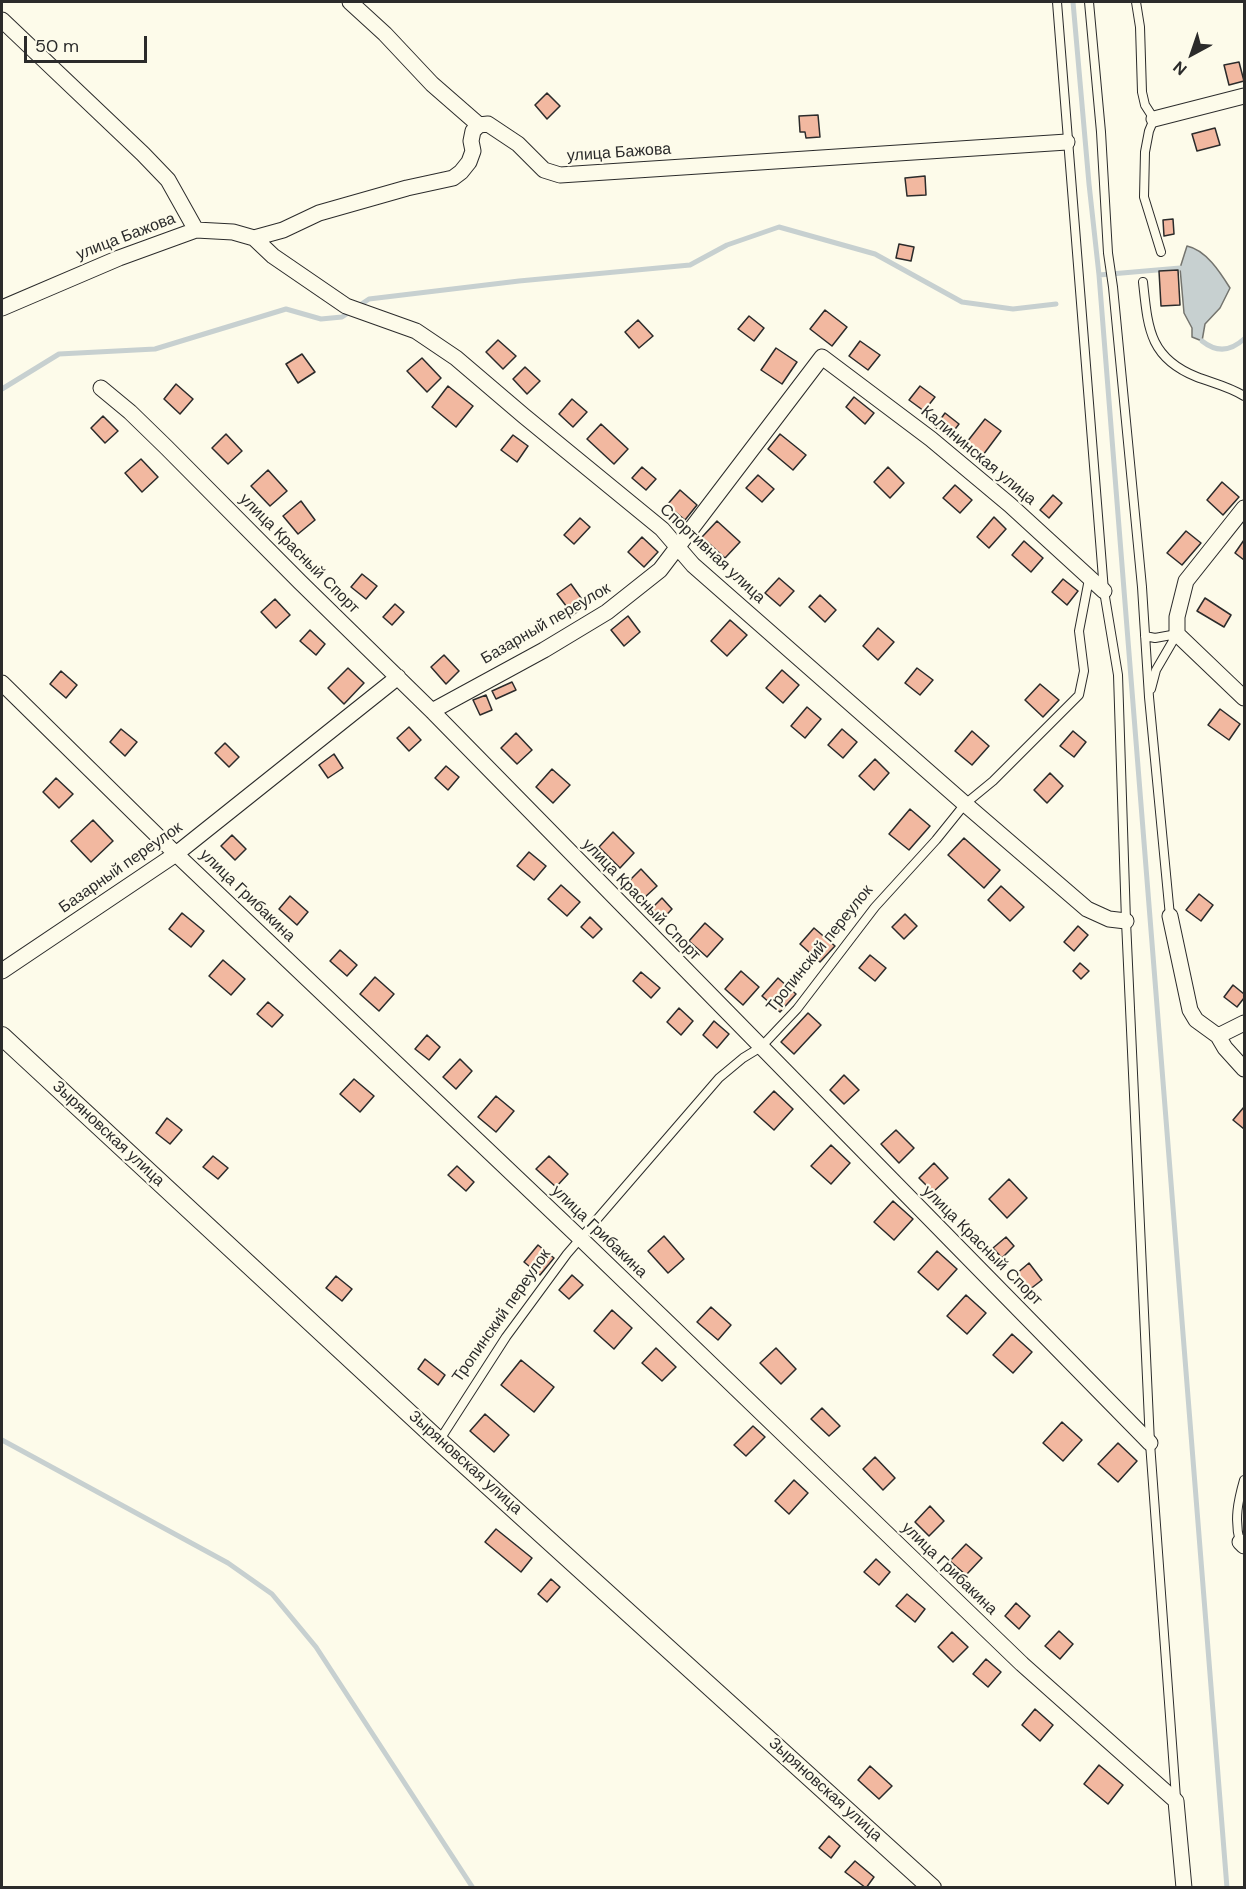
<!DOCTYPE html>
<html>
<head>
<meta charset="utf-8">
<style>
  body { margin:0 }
  #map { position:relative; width:1246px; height:1889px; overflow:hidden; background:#fdfbea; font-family:"DM Sans",sans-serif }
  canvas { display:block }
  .frame { position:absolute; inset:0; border:3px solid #2b2b2b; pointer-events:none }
  .north { position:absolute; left:1162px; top:24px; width:60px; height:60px; -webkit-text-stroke:4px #fdfbea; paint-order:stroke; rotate:220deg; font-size:16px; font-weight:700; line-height:24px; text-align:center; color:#2b2b2b }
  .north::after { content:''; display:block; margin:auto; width:21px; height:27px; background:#2b2b2b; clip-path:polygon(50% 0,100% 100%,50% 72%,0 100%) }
  .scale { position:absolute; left:24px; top:36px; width:123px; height:27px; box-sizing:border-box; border:3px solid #2b2b2b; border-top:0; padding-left:8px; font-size:18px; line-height:21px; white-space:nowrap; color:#2b2b2b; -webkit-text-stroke:4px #fdfbea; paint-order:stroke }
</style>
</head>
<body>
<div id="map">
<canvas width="1246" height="1889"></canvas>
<div class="frame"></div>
<div class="north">N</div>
<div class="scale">50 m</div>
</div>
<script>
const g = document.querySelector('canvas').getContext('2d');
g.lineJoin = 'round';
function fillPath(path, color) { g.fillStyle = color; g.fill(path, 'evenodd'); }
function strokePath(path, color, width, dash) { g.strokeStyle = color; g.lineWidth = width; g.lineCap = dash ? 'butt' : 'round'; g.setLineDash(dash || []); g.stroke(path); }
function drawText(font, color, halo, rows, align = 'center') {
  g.font = font + ' "DM Sans",sans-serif'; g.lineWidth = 4.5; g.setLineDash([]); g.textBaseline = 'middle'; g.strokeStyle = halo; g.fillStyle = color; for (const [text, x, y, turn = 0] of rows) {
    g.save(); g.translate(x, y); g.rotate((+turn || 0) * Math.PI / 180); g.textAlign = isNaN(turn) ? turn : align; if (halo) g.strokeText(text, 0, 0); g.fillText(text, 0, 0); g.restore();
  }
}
const water = new Path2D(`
  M1187,246c19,4 33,26 43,42l-10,20 -15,16 -3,17 -10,-4v-9l-8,-15 -4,-45z`);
const stream = new Path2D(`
  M1073,2l16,182 10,91 128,1613
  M1099,275l81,-7
  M1202,341c15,12 29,10 42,-2
  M2,389l57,-35 96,-5 131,-40 35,10 21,-2 27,-18 150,-18 171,-16 37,-20 52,-18 96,27 87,48 51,7 43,-5
  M2,1440l226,123 44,31 44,53 157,241`);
const building = new Path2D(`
  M1239,62l5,19 -15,4 -5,-20z
  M547,93l13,13 -13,13 -12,-14z
  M818,115l2,22 -14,1 -1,-6h-5l-1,-16z
  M1215,128l5,17 -23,6 -5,-17z
  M925,176l1,19 -19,1 -2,-18z
  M1173,219l1,15 -10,2 -1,-16z
  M899,244l15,3 -3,14 -15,-3z
  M1178,270l2,35 -19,1 -2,-35z
  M825,310l22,17 -15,19 -22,-17z
  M749,316l15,12 -10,13 -16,-12z
  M638,320l15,16 -14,12 -14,-16z
  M498,340l18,16 -13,13 -17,-17z
  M860,341l20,14 -12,15 -19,-14z
  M776,348l21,14 -15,22 -21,-14z
  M302,354l13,18 -17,11 -12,-19z
  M422,358l19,20 -14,14 -20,-21z
  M525,367l15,14 -13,13 -14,-15z
  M176,384l17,15 -13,15 -16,-15z
  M448,386l25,20 -17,21 -24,-20z
  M920,386l15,11 -11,14 -15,-11z
  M854,397l20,16 -9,11 -19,-17z
  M572,399l15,13 -14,15 -14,-13z
  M945,413l14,11 -10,13 -14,-10z
  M103,416l15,15 -13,12 -14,-15z
  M985,419l16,12 -18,24 -16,-13z
  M601,424l27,25 -14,15 -27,-25z
  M226,434l16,17 -14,13 -16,-16z
  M780,434l26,21 -13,15 -25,-21z
  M513,435l15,11 -11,16 -16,-12z
  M141,459l17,18 -16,15 -17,-19z
  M642,467l14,12 -10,11 -14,-12z
  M888,467l16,16 -14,15 -16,-16z
  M268,470l19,21 -17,15 -19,-20z
  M758,475l16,14 -12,13 -16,-14z
  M1222,482l17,15 -16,18 -16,-15z
  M955,485l17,15 -12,13 -17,-15z
  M680,490l17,15 -12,15 -18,-15z
  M1053,495l9,8 -13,15 -9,-8z
  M301,501l14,19 -17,14 -15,-18z
  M994,517l12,12 -17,19 -12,-11z
  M580,518l10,9 -16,17 -10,-9z
  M717,521l23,21 -15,16 -23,-21z
  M1186,531l15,12 -19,22 -15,-12z
  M642,537l16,15 -14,15 -16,-15z
  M1244,540v20l-9,-7z
  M1024,541l19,17 -12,14 -19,-17z
  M362,574l15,12 -11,13 -15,-12z
  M779,578l15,13 -14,15 -15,-13z
  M1063,579l15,12 -11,14 -15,-13z
  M571,584l15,21 -13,10 -16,-21z
  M820,595l16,15 -11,12 -16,-15z
  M1205,598l26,17 -7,12 -27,-16z
  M275,599l15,16 -14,13 -15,-16z
  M395,604l9,8 -12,13 -9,-8z
  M628,616l12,16 -16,14 -13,-16z
  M730,620l17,15 -20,21 -16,-15z
  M878,628l16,14 -16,18 -15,-14z
  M310,630l15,14 -9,11 -16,-14z
  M444,655l15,16 -13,13 -15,-17z
  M348,668l16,15 -20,21 -16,-16z
  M917,668l16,12 -13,15 -15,-12z
  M782,670l17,15 -16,18 -17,-15z
  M61,671l16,14 -11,13 -16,-14z
  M512,682l4,8 -20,9 -4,-8z
  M1040,684l19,16 -16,17 -18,-17z
  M486,695l6,15 -12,5 -7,-15z
  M807,707l14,12 -16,19 -14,-12z
  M1220,709l20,15 -11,16 -21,-15z
  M409,727l12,13 -12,11 -12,-13z
  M121,729l16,13 -12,14 -15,-14z
  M842,729l15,13 -14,16 -15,-13z
  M972,731l17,15 -17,19 -17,-14z
  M1073,731l13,11 -12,15 -14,-11z
  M516,733l16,17 -15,14 -16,-16z
  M225,743l14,14 -10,10 -14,-14z
  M334,754l9,14 -15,10 -9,-13z
  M875,759l14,14 -15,17 -15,-14z
  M446,766l13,11 -11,13 -13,-12z
  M552,769l18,16 -17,18 -17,-16z
  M1050,773l13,13 -16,17 -13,-13z
  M56,778l17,16 -14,14 -16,-16z
  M910,809l20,17 -21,24 -20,-16z
  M93,820l20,21 -22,21 -20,-21z
  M613,832l21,21 -14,15 -21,-21z
  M232,835l14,14 -11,11 -14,-14z
  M964,838l36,32 -16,18 -36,-33z
  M529,852l17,14 -12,14 -17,-14z
  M641,869l16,17 -13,12 -16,-16z
  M561,885l19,17 -13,14 -19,-17z
  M1001,886l23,21 -14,14 -22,-21z
  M1199,894l14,11 -12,16 -15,-11z
  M290,896l18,16 -11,13 -18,-16z
  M662,898l10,11 -13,14 -11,-11z
  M182,913l22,18 -13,16 -22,-18z
  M905,914l12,12 -13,13 -12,-12z
  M590,917l12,12 -9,9 -12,-11z
  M705,923l18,16 -16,18 -18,-16z
  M1078,926l10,9 -14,16 -10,-9z
  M814,928l21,18 -15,16 -20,-18z
  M340,950l17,15 -10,11 -17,-15z
  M870,955l16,13 -11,13 -16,-13z
  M223,960l22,19 -14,16 -22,-19z
  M1080,963l9,8 -8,8 -8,-8z
  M741,971l18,16 -16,18 -18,-16z
  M641,972l19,16 -9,10 -18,-17z
  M375,977l19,17 -15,17 -19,-17z
  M778,978l18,16 -16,18 -18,-16z
  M1233,985l11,9v4l-7,9 -13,-10z
  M268,1002l15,13 -11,12 -15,-13z
  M679,1008l14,13 -12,14 -14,-13z
  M808,1013l13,12 -27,29 -13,-12z
  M714,1021l15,13 -12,14 -14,-13z
  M427,1035l13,12 -11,13 -14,-11z
  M460,1059l12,12 -16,18 -13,-12z
  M844,1075l15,15 -15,14 -14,-14z
  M354,1079l20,17 -14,16 -20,-18z
  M774,1091l19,18 -19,21 -20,-18z
  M496,1096l18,15 -18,21 -18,-15z
  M1244,1107v22l-11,-9z
  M167,1118l15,12 -12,14 -14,-11z
  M896,1130l18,18 -15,15 -18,-19z
  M831,1145l19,18 -19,21 -20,-18z
  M213,1156l15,12 -10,11 -15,-12z
  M549,1156l19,18 -12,13 -20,-18z
  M934,1163l14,15 -15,14 -14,-14z
  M457,1166l17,16 -8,9 -18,-16z
  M1009,1179l18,19 -20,20 -18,-19z
  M893,1201l20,18 -19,21 -20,-18z
  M664,1236l20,23 -16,14 -20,-22z
  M1006,1237l8,9 -12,12 -9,-10z
  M538,1245l16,13 -14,17 -16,-13z
  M937,1251l20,18 -19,21 -20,-18z
  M1029,1263l13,17 -13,10 -13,-16z
  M572,1275l11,10 -14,14 -10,-9z
  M336,1276l16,13 -10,12 -16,-13z
  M966,1295l20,18 -19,21 -20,-18z
  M711,1307l20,18 -13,15 -21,-18z
  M612,1310l20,18 -18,21 -20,-18z
  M1012,1334l20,18 -19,21 -20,-18z
  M656,1348l20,19 -14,14 -20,-18z
  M776,1348l20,21 -15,15 -21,-21z
  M425,1359l20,16 -7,10 -20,-16z
  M521,1360l33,27 -20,25 -33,-27z
  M822,1408l18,18 -11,10 -18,-17z
  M485,1414l24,21 -15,17 -24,-21z
  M1062,1422l20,18 -19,21 -20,-18z
  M753,1426l12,11 -19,19 -12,-11z
  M1118,1443l19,18 -19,21 -20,-18z
  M875,1457l20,21 -12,12 -20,-21z
  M794,1480l14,13 -19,21 -14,-13z
  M930,1506l14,15 -15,15 -14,-14z
  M496,1529l36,29 -11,14 -36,-30z
  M966,1544l16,14 -16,17 -16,-14z
  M876,1559l14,13 -11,13 -15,-13z
  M551,1579l9,8 -13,15 -9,-8z
  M907,1594l18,15 -10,13 -19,-16z
  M1016,1603l14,13 -11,13 -14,-13z
  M1059,1631l14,13 -13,15 -15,-13z
  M952,1632l16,15 -15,15 -15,-15z
  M986,1659l15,13 -13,15 -15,-13z
  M1035,1709l18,16 -13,16 -18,-16z
  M1099,1765l24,20 -15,19 -24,-20z
  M870,1766l22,20 -13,13 -21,-19z
  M829,1836l11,10 -9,12 -12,-10z
  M855,1861l19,16 -8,11 -21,-16z`);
const service = new Path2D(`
  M1057,2l47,589 14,84 8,246 24,522 26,355
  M1089,2l12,130 7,121 5,34 29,300 7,110 21,219
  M1136,2l4,25 2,65 3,13 9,14 -5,12 -4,21 -1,45 17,55
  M1143,282c5,46 6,76 54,95 16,6 33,10 47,19
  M1145,636l10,2 22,-4
  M1151,689l5,-19 21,-36
  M439,1441l67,-104 61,-83 152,-176 24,-20 18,-11 36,-38 78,-102 61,-67 29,-36 28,-23 86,-86 5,-24 -5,-40 10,-52
  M1240,1542c-6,-22 -2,-41 4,-62`);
const minor = new Path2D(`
  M350,2l35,32 47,50 47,41
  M2,20l141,134 25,26 28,50
  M1154,119l90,-23
  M254,238l19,18 73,50 70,25 40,27 68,58 138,113 31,36 272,239 122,105 22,10 17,2
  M2,308l117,-50 77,-28 37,2 21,6 29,-8 36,-17 88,-25 46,-10 8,-6 8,-10 4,-11 -2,-10 2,-10 6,-6 9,-1 30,20 26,26 16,5 507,-33
  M101,388l29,24 36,35 134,135 132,129 718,732
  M1244,508l-58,73 -9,36v17l67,64
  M2,683l174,171 404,384 442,426 154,137 8,87
  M432,711l112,-61 63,-38 53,-42 162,-213 109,82 79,66 94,86
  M1170,916l20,94 6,10 22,16 7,12 19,21
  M2,971l174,-117 222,-177
  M1218,1036l26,-13
  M1240,1542l4,4`);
const tertiary = new Path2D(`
  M2,1036l437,405 493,447`);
const streetNames = [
  ["улица Бажова",619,153,-4],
  ["улица Бажова",126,237,-21],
  ["Калининская улица",978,456,40],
  ["улица Красный Спорт",299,554,45],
  ["Спортивная улица",712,554,43],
  ["Базарный переулок",546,624,-30],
  ["Базарный переулок",121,868,-35],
  ["улица Грибакина",247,896,44],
  ["улица Красный Спорт",641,900,46],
  ["Тропинский переулок",820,949,-51],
  ["Зыряновская улица",108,1134,43],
  ["улица Грибакина",599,1232,44],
  ["улица Красный Спорт",982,1246,45],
  ["Тропинский переулок",502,1316,-55],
  ["Зыряновская улица",465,1463,42],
  ["улица Грибакина",949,1569,44],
  ["Зыряновская улица",825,1790,42]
];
fillPath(water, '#c7d0d0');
strokePath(water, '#74746e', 1.5);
strokePath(stream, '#c7d0d0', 5);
fillPath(building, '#f2b8a0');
strokePath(building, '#2b2b2b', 1.5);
strokePath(service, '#2b2b2b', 10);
strokePath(minor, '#2b2b2b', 17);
strokePath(tertiary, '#2b2b2b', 20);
strokePath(service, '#fdfbea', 8);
strokePath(minor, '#fdfbea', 15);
strokePath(tertiary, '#fdfbea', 18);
drawText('16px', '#2b2b2b', '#fdfbea', streetNames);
</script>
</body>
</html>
